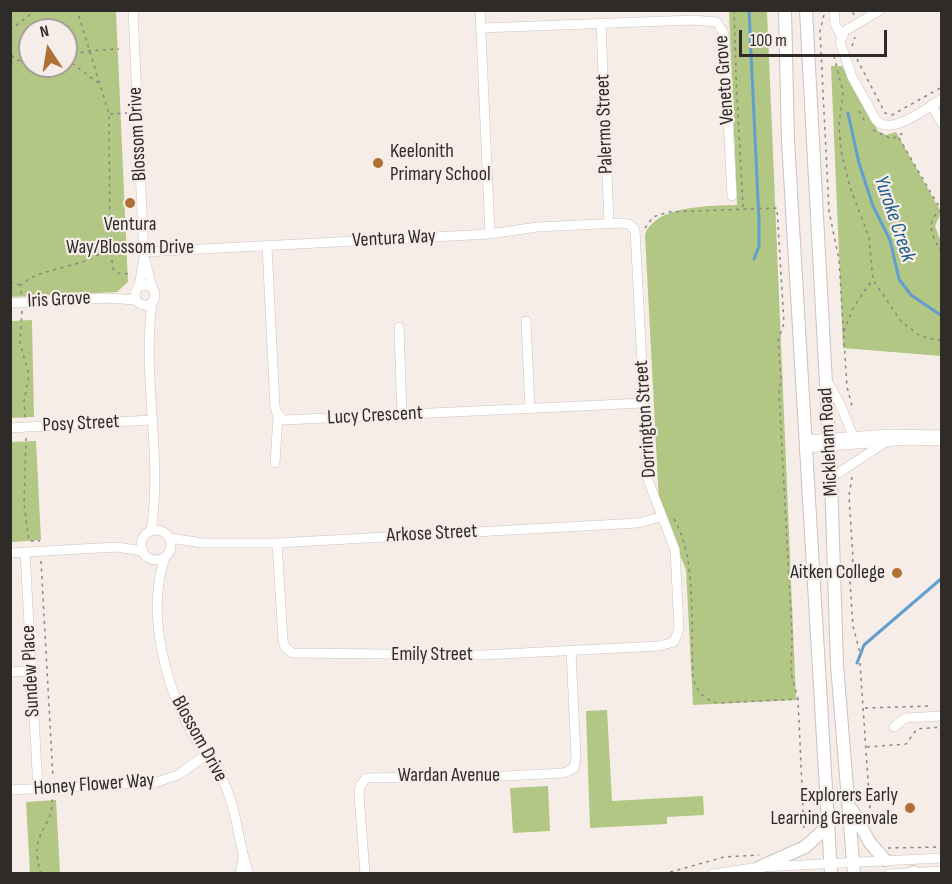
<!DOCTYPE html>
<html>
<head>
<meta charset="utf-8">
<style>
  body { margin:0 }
  #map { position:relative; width:952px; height:884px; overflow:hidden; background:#f7ede8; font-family:"Sofia Sans Condensed",sans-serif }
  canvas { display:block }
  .frame { position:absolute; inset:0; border:12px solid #2e2b28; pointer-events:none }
  .north { position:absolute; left:18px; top:18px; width:60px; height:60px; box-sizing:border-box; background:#f7ede8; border:2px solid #a79f9b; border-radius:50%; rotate:348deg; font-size:16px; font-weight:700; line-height:24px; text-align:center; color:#2e2b28 }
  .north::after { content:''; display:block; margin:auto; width:21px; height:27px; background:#ae7035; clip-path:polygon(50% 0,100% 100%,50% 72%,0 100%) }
  .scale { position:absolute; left:739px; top:30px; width:148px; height:27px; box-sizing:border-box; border:3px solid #2e2b28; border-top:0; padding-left:8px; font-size:18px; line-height:21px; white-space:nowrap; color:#2e2b28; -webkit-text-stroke:4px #f7ede8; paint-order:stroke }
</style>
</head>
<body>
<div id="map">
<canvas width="952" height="884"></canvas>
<div class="frame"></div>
<div class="north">N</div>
<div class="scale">100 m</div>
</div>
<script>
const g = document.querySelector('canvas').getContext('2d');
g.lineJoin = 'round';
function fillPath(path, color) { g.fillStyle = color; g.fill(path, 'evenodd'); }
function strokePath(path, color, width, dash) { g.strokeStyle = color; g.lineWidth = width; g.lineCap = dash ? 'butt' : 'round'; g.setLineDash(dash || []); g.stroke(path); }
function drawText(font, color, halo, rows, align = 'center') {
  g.font = font + ' "Sofia Sans Condensed",sans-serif'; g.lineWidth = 4.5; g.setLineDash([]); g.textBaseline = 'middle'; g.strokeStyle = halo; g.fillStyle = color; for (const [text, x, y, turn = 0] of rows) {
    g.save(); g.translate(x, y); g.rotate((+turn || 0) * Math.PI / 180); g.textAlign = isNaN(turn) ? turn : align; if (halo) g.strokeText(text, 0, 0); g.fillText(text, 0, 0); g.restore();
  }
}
const green = new Path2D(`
  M11,10l105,1 12,271 -11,10 -106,5zM30,30h36v36h-36z
  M729,11h38l29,689 -103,5 -7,-135 -27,-67 -14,-268c10,-30 65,-29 92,-30z
  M831,66h11l36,65 8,4 10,-3 45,80 -6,14 6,16v114l-98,-8z
  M32,320l2,97 -23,1v-97z
  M36,441l5,99 -29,2 -1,-100z
  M607,710l5,91 91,-5 1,19 -37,2v7l-77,4 -4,-117z
  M548,786l2,45 -37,2 -3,-45z
  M56,800l4,73h-30l-4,-71z`);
const stream = new Path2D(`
  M749,10l10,211v25l-5,13
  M848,113l11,50 14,43 17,34 9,39 12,16 31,21
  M857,663l7,-18 78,-67`);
const path = new Path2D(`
  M734,10l2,62
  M824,15l-4,16 9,180 10,49 8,127 5,19
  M854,15l-1,-2 5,-3
  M10,30l26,-20
  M852,46l3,-9
  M10,48l4,13
  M66,56l22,-5 31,-2
  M834,56l9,36 -4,33 2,26 9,36 19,50 4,43 28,41 19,15 22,5
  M66,59l34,25
  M857,59l28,54 7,2 50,-28
  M10,63l20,-6
  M736,77l7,130
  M859,111l6,11
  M110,114l17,-1
  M873,130l19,9 13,-7
  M899,138l42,72c-18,12 -7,28 1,44
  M645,228l8,-11 15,-5 109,-4 7,115 -6,18 3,38 -2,14 13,242 -1,38 7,26
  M110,245l3,24 5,4 12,1
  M10,282l10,3
  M21,294v-9c22,-21 78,-16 89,-44l-1,-127 -32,-104
  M22,311l-2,32 9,32 -5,26 1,17
  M844,331l9,-23 19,-28
  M26,438l-2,66 5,37h11
  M852,477l-3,19 4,62 -3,24 3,44 6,23 11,160 3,15
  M674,519c24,40 16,112 19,159 4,14 12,23 26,25l79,-4 6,133
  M41,561l12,217
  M865,708l67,-2
  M867,747l39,-3 11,-15 25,-2
  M888,848l54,-1
  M41,874c-14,-44 13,-44 11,-76
  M663,874l61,-17 35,-2`);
const minor = new Path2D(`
  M133,10l11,248 -5,28
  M480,10l10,224
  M834,10l1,14 6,11
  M880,10l-35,21 -5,11 12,35 24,43c15,17 50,-12 66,-21
  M601,24l8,199
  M481,28l212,-8 24,2 7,12 8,162
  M931,105l11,18
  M267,246l8,161 2,6 7,7 360,-17
  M144,252l346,-18 47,-7 84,-4 8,1 6,6 13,250 27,70 4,79 -5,13 -15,4 -177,9 -190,-2 -7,-6 -2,-7 -6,-97
  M145,260l7,27
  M135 295a10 10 0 1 1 20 0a10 10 0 1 1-20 0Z
  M10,303l98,-5 28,2
  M526,321l4,87
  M399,327l3,88
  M827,381l13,23 13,32
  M10,428l141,-8
  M805,440l85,-6 52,1
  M805,448l103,-8 34,1
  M275,463l3,-47
  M831,478l53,-35
  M141 545a15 15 0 1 1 30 0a15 15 0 1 1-30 0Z
  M151,531c12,-74 -9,-152 1,-228
  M170,538l32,5h75l361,-20 23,-6
  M25,552l13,237
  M10,553l106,-6 27,4
  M165,557c-18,53 -2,120 23,169 11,21 27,38 37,59 13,28 13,60 24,89
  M10,672l21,-1
  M894,727l11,-9 37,-2
  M10,790l147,-8 21,-7 28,-20
  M240,874l3,-16
  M365,874l-6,-79 1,-9 6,-8 138,-2 60,-3 10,-5 2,-11 -5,-106
  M713,874l47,-7 182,-9
  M889,874l53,-3`);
const major = new Path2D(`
  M785,10l3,131 43,733
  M806,10l25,468 6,187 17,209
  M852,810l18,33 15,17
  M760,867l45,-20 22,-20
  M911,874l3,-2`);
const markers = [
  [378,163,6,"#ae7035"],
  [130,203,6,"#ae7035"],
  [897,573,6,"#ae7035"],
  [910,808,6,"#ae7035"]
];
const streetNames = [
  ["Veneto Grove",725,80,-94],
  ["Palermo Street",605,124,-92],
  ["Blossom Drive",138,134,-93],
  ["Ventura Way",394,239,-3],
  ["Iris Grove",59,300,-3],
  ["Lucy Crescent",375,416,-3],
  ["Dorrington Street",646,419,-94],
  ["Posy Street",81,424,-3],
  ["Mickleham Road",829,442,-93],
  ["Arkose Street",432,534,-3],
  ["Emily Street",432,655],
  ["Sundew Place",31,671,-93],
  ["Blossom Drive",199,739,61],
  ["Wardan Avenue",449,776],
  ["Honey Flower Way",94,785,-4]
];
const poiNames = [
  ["Keelonith",390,152,"left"],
  ["Primary School",390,175,"left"],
  ["Ventura",130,225,"center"],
  ["Way/Blossom Drive",130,248,"center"],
  ["Aitken College",885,573],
  ["Explorers Early",898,796],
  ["Learning Greenvale",898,819]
];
const waterNames = [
  ["Yuroke Creek",894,219,71]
];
fillPath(green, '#b2c783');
strokePath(stream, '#629fcf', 3);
strokePath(minor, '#ccc2bd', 10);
strokePath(major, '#ccc2bd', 14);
strokePath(path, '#8b8581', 1.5, [3, 4.5]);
strokePath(minor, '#fff', 9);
strokePath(major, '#fff', 12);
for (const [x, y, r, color] of markers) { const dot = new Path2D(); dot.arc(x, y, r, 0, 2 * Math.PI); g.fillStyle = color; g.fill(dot); strokePath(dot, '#f7ede8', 2); }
drawText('20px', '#2e2b28', '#f7ede8', streetNames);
drawText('20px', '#2e2b28', '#f7ede8', poiNames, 'right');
drawText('italic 21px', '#175c8b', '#f7ede8', waterNames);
</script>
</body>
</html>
